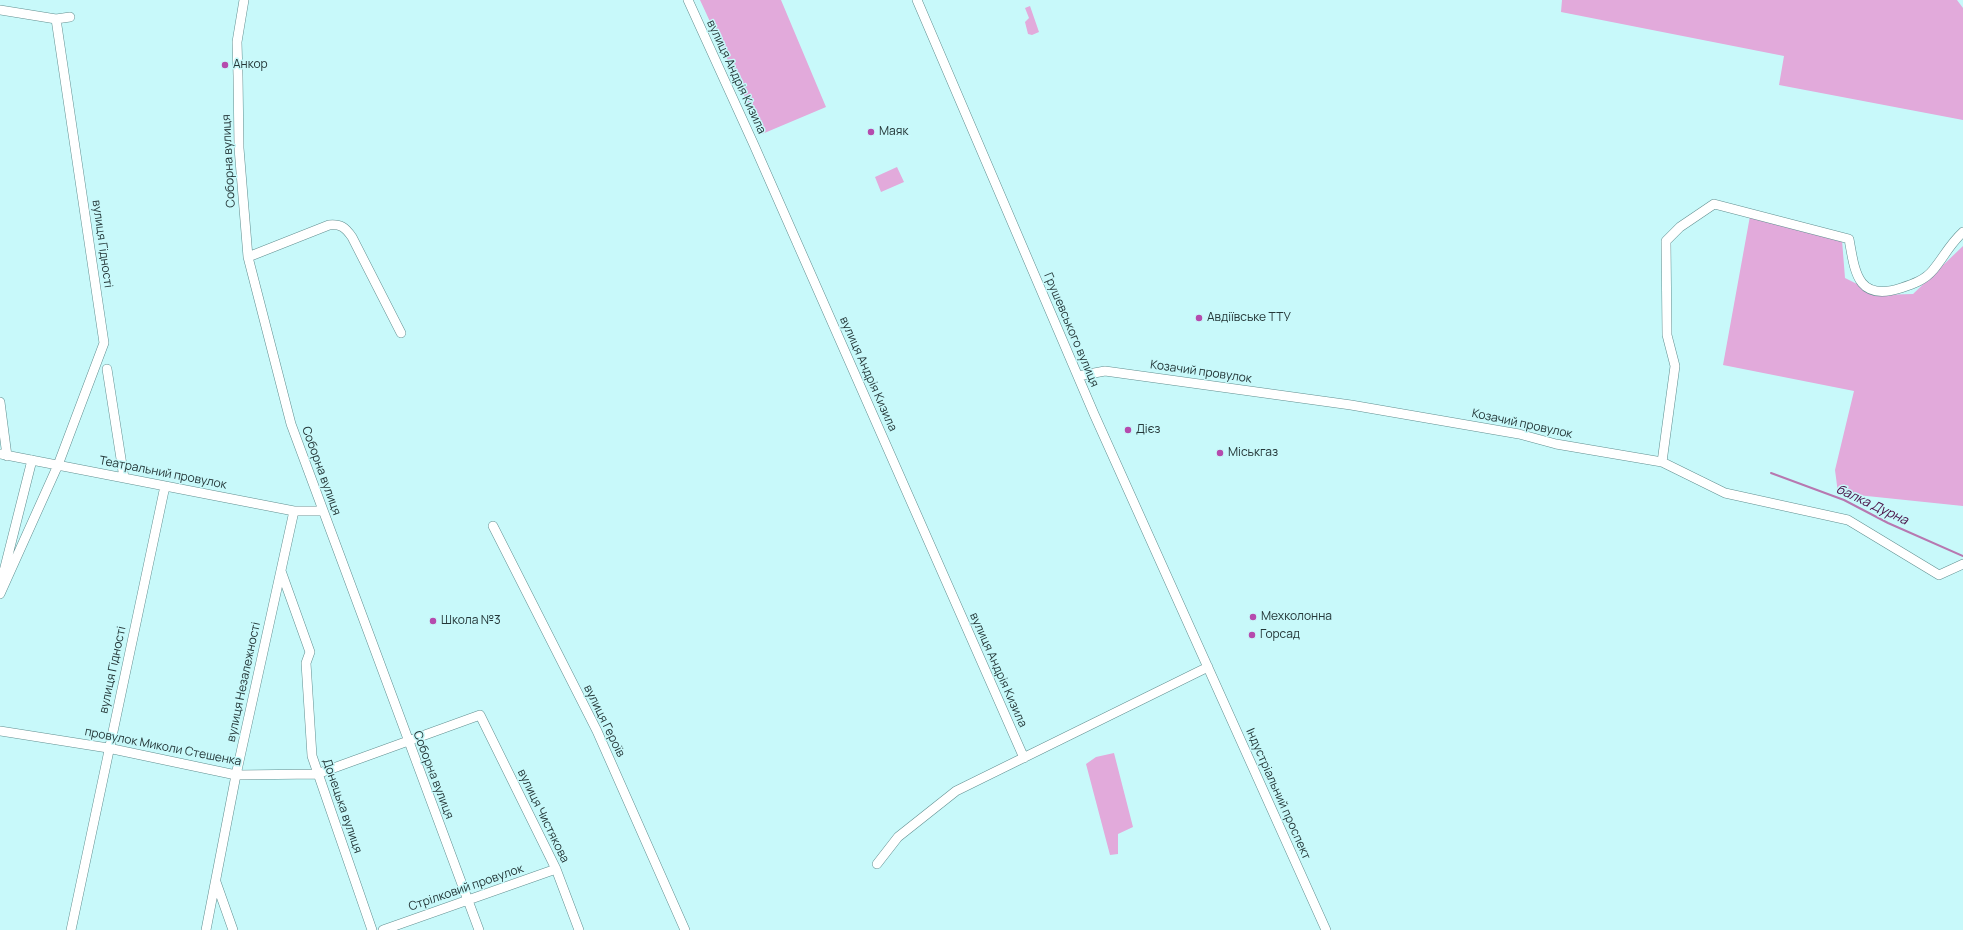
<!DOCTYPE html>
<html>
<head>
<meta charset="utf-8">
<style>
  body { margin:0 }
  canvas { display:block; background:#c8f9fa }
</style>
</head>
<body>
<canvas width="1963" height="930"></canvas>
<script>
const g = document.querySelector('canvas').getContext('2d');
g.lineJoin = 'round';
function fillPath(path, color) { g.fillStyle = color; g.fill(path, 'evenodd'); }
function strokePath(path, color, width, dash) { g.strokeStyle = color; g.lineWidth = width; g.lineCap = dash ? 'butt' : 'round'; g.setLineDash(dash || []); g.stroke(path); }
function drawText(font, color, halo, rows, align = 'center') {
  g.font = font + ' Manrope,sans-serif'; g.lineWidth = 3; g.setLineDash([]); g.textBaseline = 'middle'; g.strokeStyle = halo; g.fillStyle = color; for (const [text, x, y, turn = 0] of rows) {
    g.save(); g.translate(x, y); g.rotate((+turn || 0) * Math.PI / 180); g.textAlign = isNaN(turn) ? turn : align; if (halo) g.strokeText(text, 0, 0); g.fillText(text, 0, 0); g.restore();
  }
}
const green = new Path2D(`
  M700,0h81l45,107 -64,27z
  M1562,0h395l6,8v112l-184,-35 5,-29 -223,-44z
  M1030,6l9,26 -7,3 -4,-1 -3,-12 4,-4 -4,-10z
  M897,167l7,15 -23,10 -6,-15z
  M1750,216l92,24 3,38 34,17 34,-1 50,-48v260l-125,-13 -3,-23 19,-79 -131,-26z
  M1114,753l19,74 -15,7v20l-8,1 -24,-91 10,-7z`);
const stream = new Path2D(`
  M1771,473l73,27 44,23 75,33`);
const minor = new Path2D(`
  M244,0l-7,42 1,34 1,72 9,109 43,167 188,506
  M688,0l66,145 270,613
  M917,0l177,414 232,516
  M0,10l56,9 14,-2
  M248,257l81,-32c12,-1 16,2 23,12l49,96
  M107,369l17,109
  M1078,376l27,-5 246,34 168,29 37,10 106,18 63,31 123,27 91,55 24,-11
  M0,402l7,54
  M0,454l294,57h28
  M1662,462l13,-96 -8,-31 -1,-94 14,-14 34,-23 135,35c6,33 8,63 52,49 12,-4 24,-8 32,-18 11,-13 16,-25 30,-38
  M493,526l104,205 88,199
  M281,571l29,81 -4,11 6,93 60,174
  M2,579l30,-119
  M0,594l58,-129 46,-122 -48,-324
  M0,731l108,17 128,27 81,-1 163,-59 76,154 23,61
  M877,864l21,-27 58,-46 252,-124
  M216,882l17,48
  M71,930l94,-444
  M206,930l30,-155 58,-264
  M383,930l173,-61`);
const markers = [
  [225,65,4,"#b54bad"],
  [871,132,4,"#b54bad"],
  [1199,318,4,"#b54bad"],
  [1128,430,4,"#b54bad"],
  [1220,453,4,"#b54bad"],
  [1253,617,4,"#b54bad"],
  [433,621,4,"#b54bad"],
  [1252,635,4,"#b54bad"]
];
const poiNames = [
  ["Анкор",233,65],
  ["Маяк",879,132],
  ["Авдіївське ТТУ",1207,318],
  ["Дієз",1136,430],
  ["Міськгаз",1228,453],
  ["Мехколонна",1261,617],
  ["Школа №3",441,621],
  ["Горсад",1260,635]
];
const streetNames = [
  ["вулиця Андрія Кизила",736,77,65],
  ["Соборна вулиця",229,161,-93],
  ["вулиця Гідності",102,244,82],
  ["Грушевського вулиця",1071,330,67],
  ["Козачий провулок",1201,372,8],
  ["вулиця Андрія Кизила",868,374,66],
  ["Козачий провулок",1522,424,12],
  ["Соборна вулиця",321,471,70],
  ["Театральний провулок",163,473,11],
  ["вулиця Гідності",113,670,-78],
  ["вулиця Андрія Кизила",998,670,66],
  ["вулиця Незалежності",244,682,-78],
  ["вулиця Героїв",604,721,64],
  ["провулок Миколи Стешенка",163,747,11],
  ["Соборна вулиця",433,775,69],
  ["Індустріальний проспект",1278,794,66],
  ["Донецька вулиця",342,806,71],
  ["вулиця Чистякова",543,816,64],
  ["Стрілковий провулок",466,888,-19]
];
const waterNames = [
  ["балка Дурна",1872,505,25]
];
fillPath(green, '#e2aadb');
strokePath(stream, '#b778b0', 2);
strokePath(minor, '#618f90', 10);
strokePath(minor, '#fff', 9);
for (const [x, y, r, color] of markers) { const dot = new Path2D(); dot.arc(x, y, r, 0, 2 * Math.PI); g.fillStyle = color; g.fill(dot); strokePath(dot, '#c8f9fa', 1.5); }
drawText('12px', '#243738', '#c8f9fa', poiNames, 'left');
drawText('12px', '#243738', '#c8f9fa', streetNames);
drawText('italic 13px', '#470c43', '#c8f9fa', waterNames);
</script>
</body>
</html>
